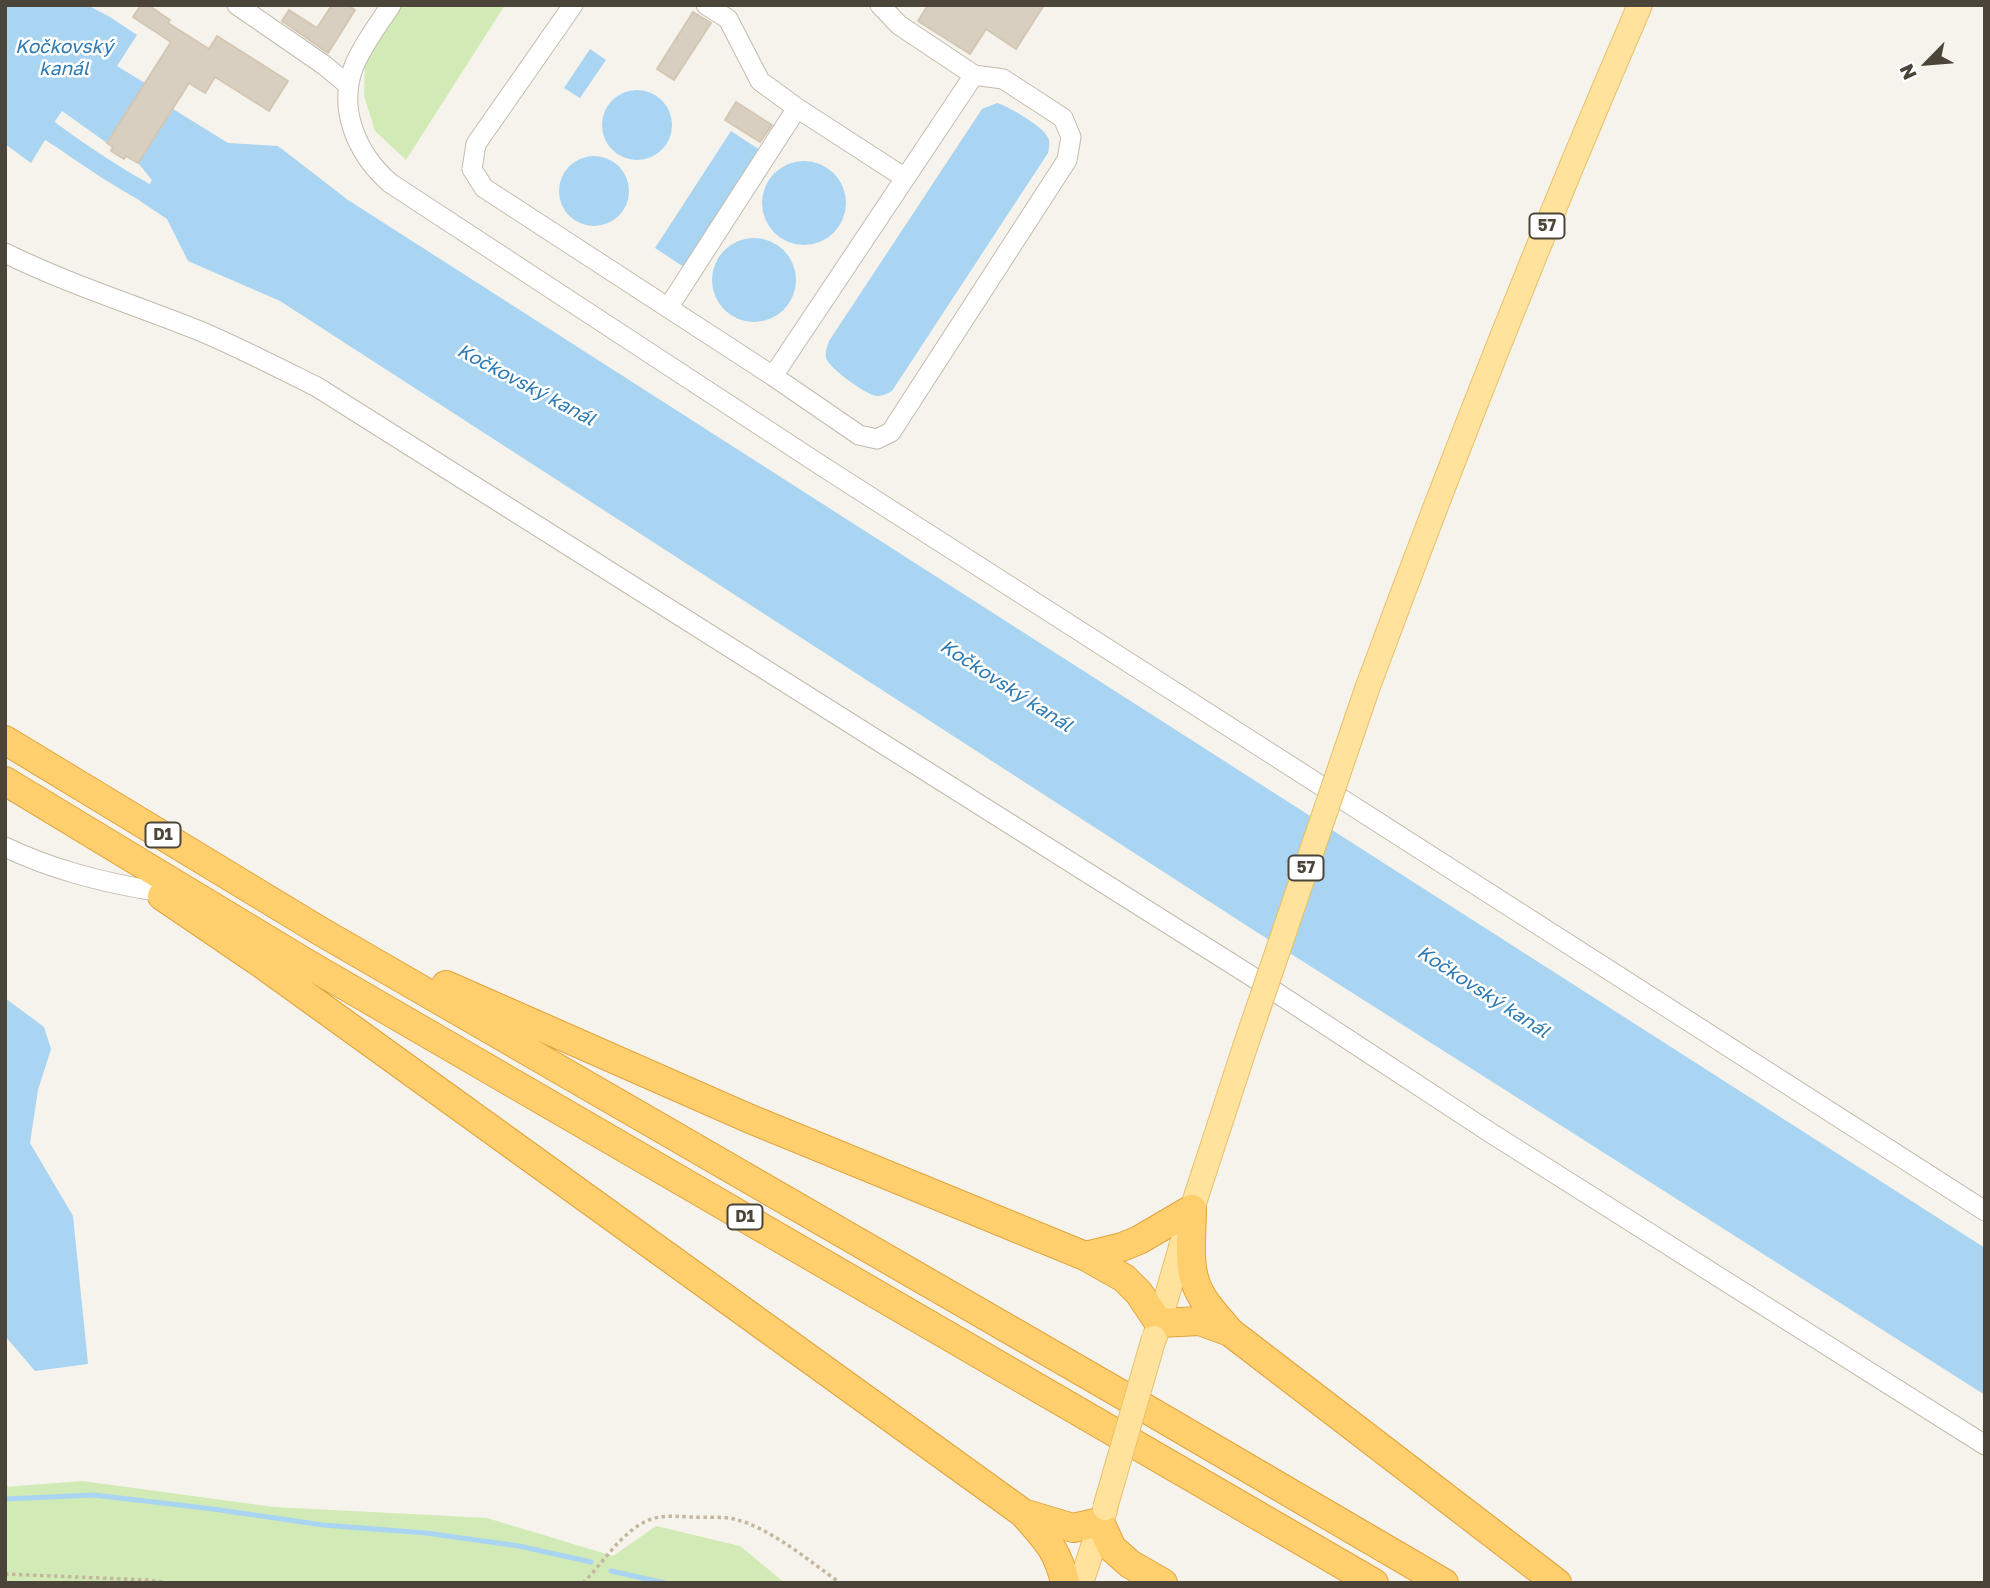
<!DOCTYPE html>
<html>
<head>
<meta charset="utf-8">
<style>
  body { margin:0 }
  #map { position:relative; width:1990px; height:1588px; overflow:hidden; background:#f6f3ec; font-family:"Golos Text",sans-serif }
  canvas { display:block }
  .frame { position:absolute; inset:0; border:7px solid #4b4439; pointer-events:none }
  .north { position:absolute; left:1892px; top:28px; width:70px; height:70px; -webkit-text-stroke:5px #fff; paint-order:stroke; rotate:245deg; font-size:19px; font-weight:700; line-height:28px; text-align:center; color:#4b4439 }
  .north::after { content:''; display:block; margin:auto; width:24px; height:32px; background:#4b4439; clip-path:polygon(50% 0,100% 100%,50% 72%,0 100%) }
</style>
</head>
<body>
<div id="map">
<canvas width="1990" height="1588"></canvas>
<div class="frame"></div>
<div class="north">N</div>
</div>
<script>
const g = document.querySelector('canvas').getContext('2d');
g.lineJoin = 'round';
function fillPath(path, color) { g.fillStyle = color; g.fill(path, 'evenodd'); }
function strokePath(path, color, width, dash) { g.strokeStyle = color; g.lineWidth = width; g.lineCap = dash ? 'butt' : 'round'; g.setLineDash(dash || []); g.stroke(path); }
function drawText(font, color, halo, rows, align = 'center') {
  g.font = font + ' "Golos Text",sans-serif'; g.lineWidth = 5; g.setLineDash([]); g.textBaseline = 'middle'; g.strokeStyle = halo; g.fillStyle = color; for (const [text, x, y, turn = 0] of rows) {
    g.save(); g.translate(x, y); g.rotate((+turn || 0) * Math.PI / 180); g.textAlign = isNaN(turn) ? turn : align; if (halo) g.strokeText(text, 0, 0); g.fillText(text, 0, 0); g.restore();
  }
}
const green = new Path2D(`
  M402,5h103l-99,155 -31,-29 -11,-35 1,-33z
  M82,1481l192,26 213,11 126,38 43,-30 84,20 45,37h-780v-96z`);
const water = new Path2D(`
  M5,5h82l23,12 27,18 -20,31 28,17 -38,60 -45,-32 -9,13 14,9 -9,15 -13,-8 -14,23 -26,-19z
  M590,49l16,11 -26,38 -16,-10z
  M602 125a35 35 0 1 1 70 0a35 35 0 1 1-70 0Z
  M997,103c11,3 45,23 50,33 4,6 2,11 1,17l-156,238c-5,3 -10,5 -16,5 -11,-2 -47,-28 -50,-38 -1,-6 1,-11 3,-17l153,-232z
  M173,109l55,34 50,3 70,54 1637,1048v147l-730,-464 -975,-630 -92,-40 -21,-42 -27,-18 12,-21 -14,-17z
  M731,131l32,21 -76,117 -32,-21z
  M559 191a35 35 0 1 1 70 0a35 35 0 1 1-70 0Z
  M762 203a42 42 0 1 1 84 0a42 42 0 1 1-84 0Z
  M712 280a42 42 0 1 1 84 0a42 42 0 1 1-84 0Z
  M5,998l39,29 7,22 -13,41 -8,53 43,73 15,148 -53,7 -30,-35z`);
const stream = new Path2D(`
  M5,1499l89,-4 119,14 110,16 103,8 93,13 72,16
  M611,1571l54,12`);
const canal = new Path2D(`
  M5,96c51,40 104,79 162,108`);
const building = new Path2D(`
  M141,5h7l22,15 -2,3 41,26 8,-13 71,45 -19,30 -54,-34 -10,16 -16,-10 -51,80 -12,-7 -2,3 -13,-8 2,-4 -6,-4 64,-101 -38,-25z
  M332,5h15l8,5 -27,43 -46,-32 7,-11 28,18z
  M928,5h116l-28,44 -30,-20 -16,25 -52,-33z
  M693,12l18,11 -37,57 -17,-11z
  M736,102l36,23 -12,17 -35,-22z`);
const path = new Path2D(`
  M5,1574l142,6 20,3
  M583,1583c19,-19 33,-43 56,-58 18,-11 32,-9 52,-8 14,1 30,-1 43,2 35,8 77,43 106,64`);
const minor = new Path2D(`
  M237,5l87,60 24,20
  M391,5c-13,20 -28,39 -37,61 -17,43 3,88 36,117l432,283 1163,745
  M573,5l-97,139 -4,25 12,19 289,188 201,-301
  M706,5l22,14 32,62 37,27 108,70
  M5,253c63,31 130,52 195,78 40,17 79,37 117,56l931,587 246,161 491,310
  M668,308l129,-200
  M773,376l86,59 18,4 14,-7 176,-272 4,-23 -8,-19 -60,-39 -29,-4 -75,-50 -19,-20
  M5,847c48,23 97,35 149,44`);
const major = new Path2D(`
  M1367,689c85,-230 175,-458 273,-684
  M1155,1337l37,-128 53,-162
  M1081,1583l24,-73`);
const highway = new Path2D(`
  M5,740l315,191 825,477 299,175
  M5,781l301,182 1068,620
  M162,896l100,68 761,549c22,25 35,37 42,70
  M446,985l302,133 337,138 39,22 15,15 20,30 41,-2 30,11
  M1192,1209c0,21 -4,52 3,72 6,20 22,35 35,51l327,251
  M1085,1256l37,-9 17,-7 53,-31
  M1023,1513l50,15 27,-6 12,26 18,16 33,19`);
const majorBridge = new Path2D(`
  M1245,1047l122,-358
  M1105,1508l49,-170`);
const shields = [
  [1547,226,35],
  [163,835,35],
  [1306,868,35],
  [745,1217,35]
];
const shieldNames = [
  ["57",1547,226],
  ["D1",163,835],
  ["57",1306,868],
  ["D1",745,1217]
];
const waterNames = [
  ["Kočkovský",64,47],
  ["kanál",64,69],
  ["Kočkovský kanál",526,385,28],
  ["Kočkovský kanál",1006,686,33],
  ["Kočkovský kanál",1483,992,33]
];
fillPath(green, '#d2eab5');
fillPath(water, '#a9d4f2');
strokePath(stream, '#a9d4f2', 5);
strokePath(canal, '#a9d4f2', 19);
fillPath(building, '#d8cfc1');
strokePath(building, '#d3c7b4', 2);
strokePath(minor, '#c2bbae', 21);
strokePath(major, '#e6c16a', 26);
strokePath(highway, '#e0a43c', 30);
strokePath(path, '#c4b79f', 3.5, [3.5, 3.5]);
strokePath(minor, '#fff', 19);
strokePath(major, '#ffe39c', 24);
strokePath(highway, '#ffcf6e', 28);
strokePath(majorBridge, '#e6c16a', 26, []);
strokePath(majorBridge, '#ffe39c', 24);
for (const [x, y, w] of shields) { const box = new Path2D(); box.roundRect(x - w / 2, y - 12.5, w, 25, 5); g.fillStyle = '#fff'; g.fill(box); strokePath(box, '#4b4439', 2); }
drawText('bold 16px', '#4b4439', null, shieldNames);
drawText('italic 19px', '#2e7ab2', '#fff', waterNames);
</script>
</body>
</html>
